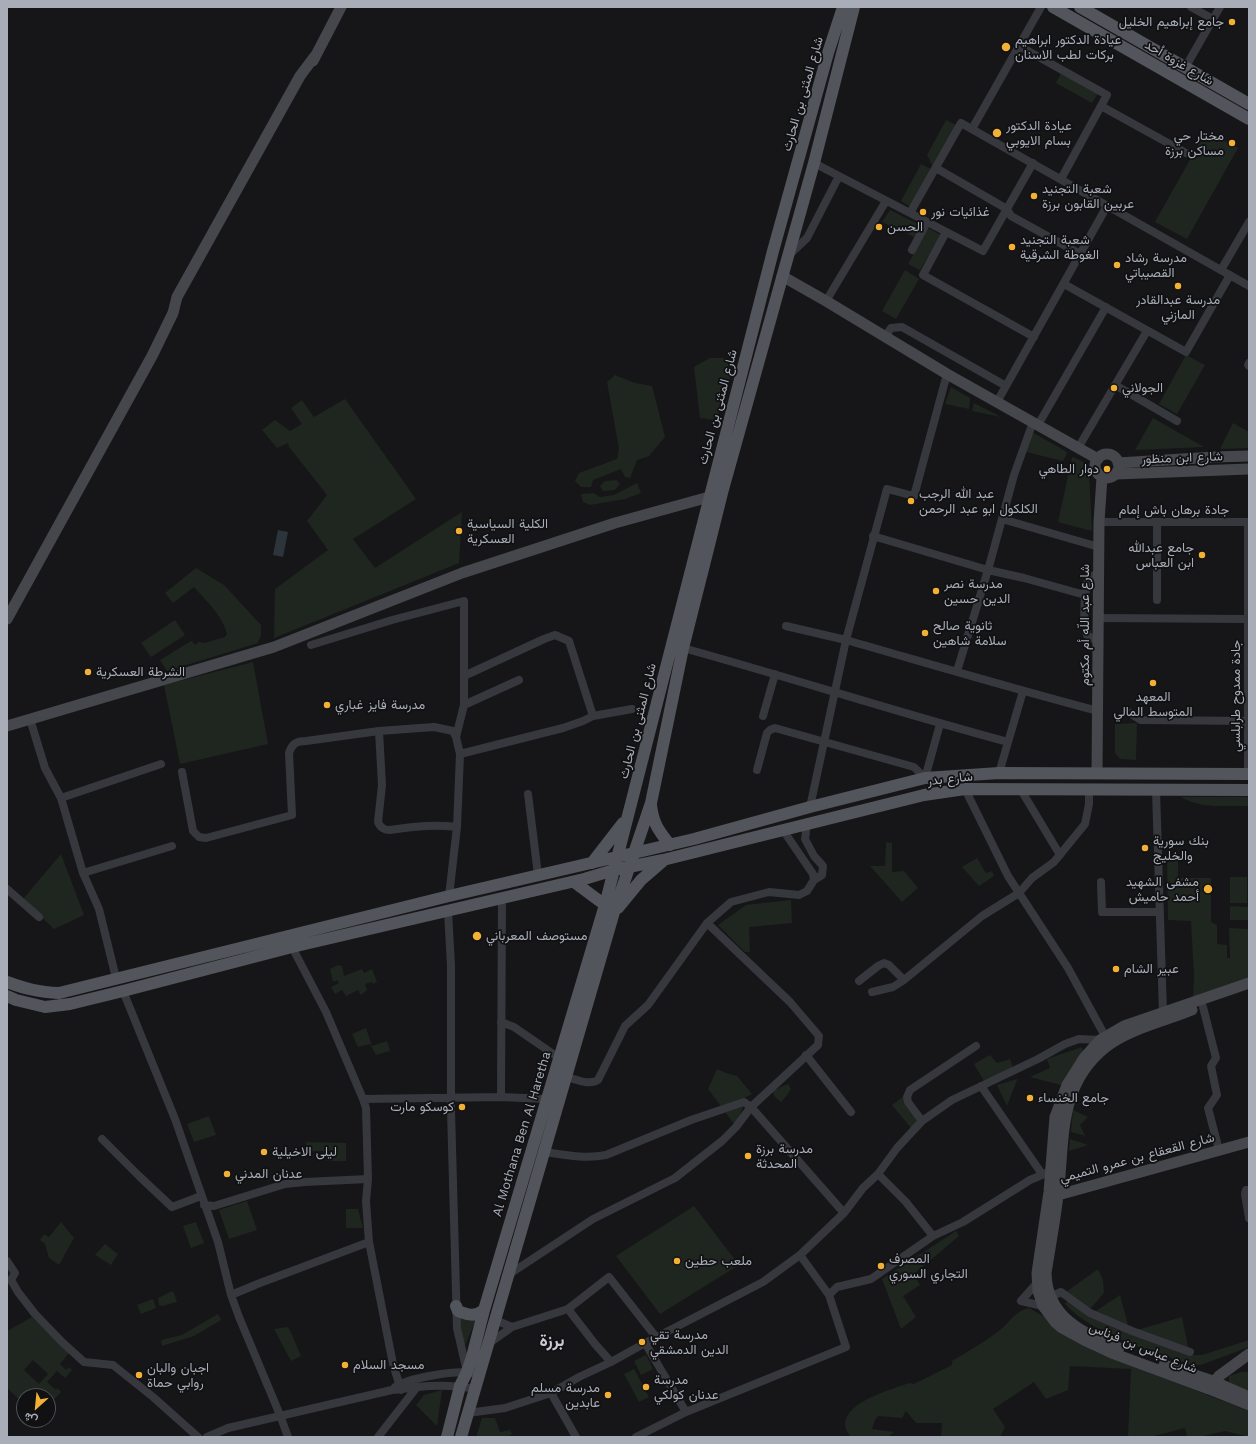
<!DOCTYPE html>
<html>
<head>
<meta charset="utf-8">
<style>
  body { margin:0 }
  #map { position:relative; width:1256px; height:1444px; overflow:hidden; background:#161618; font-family:"Work Sans",Vazirmatn,sans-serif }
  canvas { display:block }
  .frame { position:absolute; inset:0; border:8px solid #a8adb8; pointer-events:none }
  .north { position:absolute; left:16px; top:1388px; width:40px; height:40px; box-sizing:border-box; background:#111113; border:1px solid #4d4f55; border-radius:50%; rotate:207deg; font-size:11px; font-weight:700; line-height:16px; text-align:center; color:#a8adb8 }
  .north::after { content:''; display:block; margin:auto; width:14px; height:18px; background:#f2b134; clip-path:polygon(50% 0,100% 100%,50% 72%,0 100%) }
</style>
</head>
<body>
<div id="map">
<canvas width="1256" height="1444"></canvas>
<div class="frame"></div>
<div class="north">ش</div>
</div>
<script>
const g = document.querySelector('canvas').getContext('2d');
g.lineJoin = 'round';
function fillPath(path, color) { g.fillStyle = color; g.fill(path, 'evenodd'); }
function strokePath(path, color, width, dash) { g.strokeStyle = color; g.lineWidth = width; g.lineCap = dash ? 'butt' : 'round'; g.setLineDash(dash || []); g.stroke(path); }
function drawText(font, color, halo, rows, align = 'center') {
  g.font = font + ' "Work Sans",Vazirmatn,sans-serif'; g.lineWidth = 3.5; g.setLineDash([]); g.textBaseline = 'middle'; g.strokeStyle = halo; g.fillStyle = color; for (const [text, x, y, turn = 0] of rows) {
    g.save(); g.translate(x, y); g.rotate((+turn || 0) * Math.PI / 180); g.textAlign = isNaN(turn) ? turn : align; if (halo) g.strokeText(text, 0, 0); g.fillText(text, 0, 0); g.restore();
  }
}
const green = new Path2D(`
  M1062,71l37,21 -7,11 -36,-20z
  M946,120l12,6 -24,43 -7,-14z
  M1206,131l32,17 -51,91 -32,-17z
  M921,164l10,5 -18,36 -4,1 -8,-5z
  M890,210l32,16 -8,11 -32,-15z
  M928,228l13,7 -21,35 -12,-6z
  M905,270l14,9 -23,40 -14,-8z
  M1186,355l19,10 -28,49 -18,-10z
  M710,358h16l8,5 -11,42 -9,15 -14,-2 -6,-51z
  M615,375l20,8 17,3 13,51 -16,19 -12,4 -7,18 -5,-1 -4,-8 -28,11 -2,7h-10l-6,-6 4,-8 38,-14 2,-10 -12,-67z
  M951,387l19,11 -1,11 -24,-5z
  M345,399l71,100 -63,40 22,29 87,-56 -3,51 -185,75 1,-49 53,-39 -21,-29 20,-26 -38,-48 -1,-4 -11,5 -15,-18 13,-10 15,11 12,-7 -11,-16 11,-8 12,17z
  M974,403l27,14 -29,-6z
  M1153,418l51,29 -69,3z
  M1233,423l16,9v16l-29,1z
  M1032,432l35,20 -1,4 -3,5 -37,-9z
  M1072,457c8,2 15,6 17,14l3,60 -34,-9z
  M617,480l3,4 -5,6 -12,1 -3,-5 5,-5z
  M637,483l4,10 -16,6 -35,6 -7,-3 -2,-8 13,-1 6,4 14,-2z
  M196,568l28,17 37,40v10l-3,8 -91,28 -7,-11 31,-19 5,4 2,-3 6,1 21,-6 2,-3c-4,-18 -21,-33 -33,-47l-21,16 -8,-10z
  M175,620l10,15 -34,22 -10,-14z
  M253,662l15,82 -88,20 -16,-79z
  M1137,723l-1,37 -16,-1 -5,-6v-29z
  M1181,797h68v9c-22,0 -48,3 -68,-9z
  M886,842l6,1v29l12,-1 14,17 -16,14 -32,-36h15z
  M61,854l23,61 -30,14 -31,-30z
  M1178,857v21h33v44l6,3v19l10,1v13h3l-1,-30 20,1v51l-56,17 1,-21 -3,-55 -23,-1 -1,-62z
  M977,858l9,15 6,-2 2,5 -15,10 -17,-19z
  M1230,877h17v26h-17z
  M791,900l1,23 -43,4 1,25h-5l-27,-27 28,-20z
  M1230,906l18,1v13h-18z
  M338,965l4,1 2,10 18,-7 2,4 8,-4 5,13 -4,2 -1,-2 -7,2 2,6 -6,5 -3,-5 -12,6 -4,-6 -7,4 -4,-7 8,-4 -2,-3 -4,2 -3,-13z
  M366,1028l6,18 15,-5 3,10 -14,4 -6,-11 -12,3 -6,-13z
  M1082,1047l1,4 -22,34 -31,-8 20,-9 -3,-9z
  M990,1055l7,8 13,-4 3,9 -29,13 -10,-17z
  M717,1069l9,4 11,3 15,18 -29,15 -15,-20z
  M1017,1079v1l-10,26 -10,-21z
  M788,1084l3,5 -3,5 -7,8 -6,-5 -3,-6z
  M904,1096l18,23 -11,9 -19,-23z
  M743,1107l-5,14 -4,3 -9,-12z
  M1073,1110l15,7 -8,8 5,11 -14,-4z
  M209,1116l7,19 -22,7 -7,-18z
  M1070,1139l18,6 -19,6z
  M306,1142l40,1v18h-19l-4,-10h-16z
  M247,1201l10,29 -28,9 -10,-29z
  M694,1206l45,59 -79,49 -44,-58z
  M346,1209h12l5,19h-17z
  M61,1222l13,16 -15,27 -10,-7 -4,-14 -5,-4 4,-6 5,3z
  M196,1222l8,21 -13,5 -8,-22z
  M956,1231l3,5 -45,38 6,11 -17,11 13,21 -15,12 -19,-50z
  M105,1244l13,10 -7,11 -16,-10z
  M1098,1269l5,11 1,13 -13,15 -7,-1 -18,-15z
  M172,1291l2,2 3,9 -15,4 -3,-1 -1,-7z
  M1120,1295l8,30 -35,-12z
  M153,1299l3,9 -15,6 -4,-9z
  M1068,1300l21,16 23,11 78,28h12l47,-15v7l-48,18 -13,-1c-40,-15 -93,-28 -123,-60z
  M1029,1308l14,8 17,15 65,32 124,48v26l-24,-6 -26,6h-12l-2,-9 -35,9h-25h3l3,-68 -61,-3 -2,24 -22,9 -12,-17 -41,27 12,18 -5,10h-59l1,-14h-26l-10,-12 -4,7 -24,-2 -3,4 -3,9 22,3 -6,5h-37c-25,-30 39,-47 58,-54l5,1 38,-19v-4c16,-10 33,-19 48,-31 10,-8 16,-20 29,-22z
  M218,1314l3,6 -27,16 -32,10 -1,-6 21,-5z
  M458,1315l19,2 -13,31z
  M32,1317l37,36 -9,11 6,6 3,-3 3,3 -7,8 -8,-7 -10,11 9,8 1,-2 4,4 -13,14v-10l-16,-1 -8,1 -1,7 -16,-15v-57zM33,1360l15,14 -9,10 -15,-14z
  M1182,1317l6,30 -51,-17z
  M287,1327l3,3 11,26 -10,5 -17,-32z
  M646,1355l7,14 -12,6 -7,-14z
  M634,1369l15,28 -10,5 -15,-28z
  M1241,1372h8v21l-20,-11v-6z
  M442,1390l-5,36 -21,-21 8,-10z
  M482,1418h13l5,14 10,-2 2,4 -5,3h-31z`);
const water = new Path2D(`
  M278,530l10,2 -5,25 -10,-2z`);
const street = new Path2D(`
  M1213,19l7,-12
  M1019,46l88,49 -46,84
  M1185,68l28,-49 -22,-12
  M1101,106l85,47
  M972,129l69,-122
  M814,163l169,88 50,-88
  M936,168l71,41 4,7 69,38
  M910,213l51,-90 288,163
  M946,232l-23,43 111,62
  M912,250l15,-28
  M789,255l18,-17 32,-62
  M1221,270l28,-48
  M1064,284l122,68 44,-77
  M826,301l60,-100
  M885,337l6,-9 11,-1 104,59
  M1249,363l-1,2 1,1
  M1115,385l62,36
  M997,402l110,-196
  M1038,425l68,-118
  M1078,448l69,-117
  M1002,519l12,-44 19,-53
  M1099,522h150
  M873,536l115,34 -31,101
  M1099,572l-11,7 -3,16 -61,-17 -36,-8 14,-51 97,28
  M1085,595l-1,25 3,15 11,7
  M1157,600v-78
  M1098,618l150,1
  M786,626l60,14 41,-151 27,7 33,-122
  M311,645l81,-25 72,-19v104l-8,32 4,17 -3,73 -8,69
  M683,648c109,30 216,65 325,94
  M464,705l55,-25
  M1128,712l13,8 107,1
  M593,716l39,-7
  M763,716l12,-42
  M30,719l15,49 16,30 22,75 16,36 17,69
  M379,731l3,54 -4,37c2,5 5,8 11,8 24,-3 43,-6 68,-3
  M460,754l103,-26 20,-7 10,-5 -24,-75 -14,-6 -11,4 -80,37
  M757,770l10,-37 3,-3 5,-2 139,39 11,11 15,-54
  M182,772l11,59 6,6 7,1 86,-23 -3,-62c3,-9 7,-12 17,-12l73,-10 55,-4 19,4 3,6
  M999,773l24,-82
  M1248,774v-252
  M965,789l43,87 60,92 37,68
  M1021,790l39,65
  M1156,790l7,223
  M528,794l10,81
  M61,798l100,-34
  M810,807l36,-167c84,24 168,49 252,71
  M807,824l-2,15 9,17 9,10 -1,9 -8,5 -7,11 -8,4 -30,-3 -38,10 -24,21 83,79 29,34 -1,9 -67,62 93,106
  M783,830l30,44 1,6
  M83,873l89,-27
  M1101,882l1,30h58
  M7,889l32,28
  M448,911l3,55v144l6,218 10,44
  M292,947l34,65 37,87 3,9 2,71 -2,22 3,41 24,122 8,26
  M859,981l19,-15 6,-3 5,2 15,15
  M123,991l52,128 43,123 13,53 8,22 41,98 8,22
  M872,992l21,-5 11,-7 78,-64 37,-23 13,-15 22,-16 31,-38 4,-20v-14
  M1203,1007l13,51 -5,8 6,29 -9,13 11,42
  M501,1022l13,5 45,31
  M806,1055l45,57
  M566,1077c10,2 23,9 32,3l27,-54 23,-21 59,-82
  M981,1086l61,88
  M501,1097l1,-199
  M363,1099l138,-2 46,2
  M922,1121l-14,-19 -1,-5 3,-7 66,-44
  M102,1139l37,37 33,31 29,-11
  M878,1174l28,28 27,34
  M1249,1190h-3l-1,4 4,24
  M204,1205l10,1 71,-22 20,-2 63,-3
  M800,1255l29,40
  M7,1261l8,12 -4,7 7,12 17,22 27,28 22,20 29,3 40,32 45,40
  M508,1275l85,-56 82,-41 47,-37 14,-14 15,-20 -7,-5 -53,18 -85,35c-20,4 -41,0 -62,-3
  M1041,1281l-4,2 -16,18 22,5 4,-1
  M231,1295l29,-12 109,-41
  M1050,1297l11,-5 29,21 42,18 58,21
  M568,1309l41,-32 47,60
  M495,1320l17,7
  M645,1343l41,69
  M488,1344l24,-17 56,-18 27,35 16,18
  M395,1387c13,-9 61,-17 76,-14
  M551,1393l25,44
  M468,1413l37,-5 46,-15 28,-16 32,-15 36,-20 116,-60 37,-27 44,-42 19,-25 15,-14 19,-26 25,-27 30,-21 86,-41 27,-15 14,-5 21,1
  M207,1437l21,-9 164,-38c8,0 16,-2 25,-3 19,-2 39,-2 58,2
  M378,1437l39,-50
  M636,1437l50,-25 160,-65 -17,-52 8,-8 34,-8 62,-43 30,-14 67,-42 21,-9`);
const secondary = new Path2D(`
  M313,61l28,-54
  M782,276l44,25 121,73 151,85
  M1095 466a12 12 0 1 1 24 0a12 12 0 1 1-24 0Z
  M1118,463l97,-6 34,-1
  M1116,474l133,-5
  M7,619l145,-263 21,-43 4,-16 123,-221 15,-20
  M7,726l267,-79 188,-74 153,-50 94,-26
  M1097,773l2,-251 3,-45
  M1249,983l-125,43 -24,14 -16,18 -17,27 -12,32 -6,75 -12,81 1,18 5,15 12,16 7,6 22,12 28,13 97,36 40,16
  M1058,1195l191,-53
  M1119,1348c-35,-15 -72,-30 -73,-75 4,-26 9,-52 12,-78 7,-55 -1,-109 48,-148 23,-18 59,-26 86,-37
  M1164,1365l49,16 36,16
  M1210,1387l9,-11 30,-22`);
const primary = new Path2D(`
  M1053,7l196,112
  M1080,7l169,97
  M651,805c2,19 8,26 19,40
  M592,863l31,-40
  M574,882l31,23
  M618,908l23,-28 22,-19
  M7,982c19,7 32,10 52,11l390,-97 245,-57 116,-32 115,-29 74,-5 250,1
  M7,996l9,4 29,7 25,-3 53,-13 169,-44 292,-68 30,-9 49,-10 261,-65 41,-6 284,1
  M456,1306l2,5c10,4 17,6 26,-1
  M447,1437l13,-51 7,-14 5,-15 12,-47 121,-405 168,-654 55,-198 15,-46
  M461,1437l153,-525 37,-109 32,-155 21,-83 18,-72 92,-330 40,-156`);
const markers = [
  [1232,22,4,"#f2b134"],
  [1006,47,5,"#f2b134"],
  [997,133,5,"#f2b134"],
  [1232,143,4,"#f2b134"],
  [1034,196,4,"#f2b134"],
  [923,212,4,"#f2b134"],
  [879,227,4,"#f2b134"],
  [1012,247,4,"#f2b134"],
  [1117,265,4,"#f2b134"],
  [1178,286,4,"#f2b134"],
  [1114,388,4,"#f2b134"],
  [1107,469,4,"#f2b134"],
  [911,501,4,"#f2b134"],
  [459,531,4,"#f2b134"],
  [1202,555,4,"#f2b134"],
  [936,591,4,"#f2b134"],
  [925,633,4,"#f2b134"],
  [88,672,4,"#f2b134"],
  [1153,683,4,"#f2b134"],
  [327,705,4,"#f2b134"],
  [1145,848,4,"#f2b134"],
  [1208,889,5,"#f2b134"],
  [477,936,5,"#f2b134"],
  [1116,969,4,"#f2b134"],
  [1030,1098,4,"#f2b134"],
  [462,1107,4,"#f2b134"],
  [264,1152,4,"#f2b134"],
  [748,1156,4,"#f2b134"],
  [227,1174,4,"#f2b134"],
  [677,1261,4,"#f2b134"],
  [881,1266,4,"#f2b134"],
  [642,1342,4,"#f2b134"],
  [345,1365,4,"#f2b134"],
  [139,1375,4,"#f2b134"],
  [646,1387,4,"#f2b134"],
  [608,1395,4,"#f2b134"]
];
const poiNames = [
  ["جامع إبراهيم الخليل",1224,22,"right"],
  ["عيادة الدكتور ابراهيم",1015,40],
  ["بركات لطب الاسنان",1015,55],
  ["عيادة الدكتور",1006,126],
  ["بسام الايوبي",1006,141],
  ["مختار حي",1224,136,"right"],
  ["مساكن برزة",1224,151,"right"],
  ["شعبة التجنيد",1042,189],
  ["عربين القابون برزة",1042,204],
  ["غذائيات نور",931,212],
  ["الحسن",887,227],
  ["شعبة التجنيد",1020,240],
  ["الغوطة الشرقية",1020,255],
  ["مدرسة رشاد",1125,258],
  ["القصيباتي",1125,273],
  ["مدرسة عبدالقادر",1178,300,"center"],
  ["المازني",1178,315,"center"],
  ["الجولاني",1122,388],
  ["دوار الطاهي",1099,469,"right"],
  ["عبد الله الرجب",919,494],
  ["الكلكول ابو عبد الرحمن",919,509],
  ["الكلية السياسية",467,524],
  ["العسكرية",467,539],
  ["جامع عبدالله",1194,548,"right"],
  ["ابن العباس",1194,563,"right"],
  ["مدرسة نصر",944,584],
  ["الدين حسين",944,599],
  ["ثانوية صالح",933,626],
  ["سلامة شاهين",933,641],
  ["الشرطة العسكرية",96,672],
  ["المعهد",1153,697,"center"],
  ["المتوسط المالي",1153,712,"center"],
  ["مدرسة فايز غباري",335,705],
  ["بنك سورية",1153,841],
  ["والخليج",1153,856],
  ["مشفى الشهيد",1199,882,"right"],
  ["أحمد حاميش",1199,897,"right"],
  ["مستوصف المعرباني",486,936],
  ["عبير الشام",1124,969],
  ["جامع الخنساء",1038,1098],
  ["كوسكو مارت",454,1107,"right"],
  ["مدرسة برزة",756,1149],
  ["المحدثة",756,1164],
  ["ليلى الاخيلية",272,1152],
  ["عدنان المدني",235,1174],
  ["المصرف",889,1259],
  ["التجاري السوري",889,1274],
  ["ملعب حطين",685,1261],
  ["مدرسة تقي",650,1335],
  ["الدين الدمشقي",650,1350],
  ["مسجد السلام",353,1365],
  ["اجبان والبان",147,1368],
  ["روابي حماة",147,1383],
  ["مدرسة",654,1380],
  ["عدنان كولكي",654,1395],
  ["مدرسة مسلم",600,1388,"right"],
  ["عابدين",600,1403,"right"]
];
const streetNames = [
  ["شارع غزوة أحد",1179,63,30],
  ["شارع المثنى بن الحارث",803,94,-74],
  ["شارع المثنى بن الحارث",718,407,-75],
  ["شارع ابن منظور",1182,458,-2],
  ["جادة برهان باش إمام",1174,510],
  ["شارع عبد اللّه أم مكتوم",1085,625,-90],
  ["جادة ممدوح طرابلسي",1236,696,-90],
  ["شارع المثنى بن الحارث",638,721,-76],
  ["شارع بدر",950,779,-6],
  ["Al Mothana Ben Al Haretha",522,1134,-73],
  ["شارع القعقاع بن عمرو التميمي",1137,1158,-15],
  ["شارع عباس بن فرناس",1143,1348,22]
];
const districtNames = [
  ["برزة",552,1341]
];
fillPath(green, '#1e261f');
fillPath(water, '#2c353c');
strokePath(street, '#37383d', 8);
strokePath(secondary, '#45474d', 11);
strokePath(primary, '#53555c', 12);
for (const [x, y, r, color] of markers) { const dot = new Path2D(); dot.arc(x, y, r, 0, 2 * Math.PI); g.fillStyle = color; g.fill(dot); strokePath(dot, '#111113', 1.5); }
drawText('13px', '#a8adb8', '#111113', poiNames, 'left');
drawText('13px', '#a8adb8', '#111113', streetNames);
drawText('bold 17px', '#c9ccd4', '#111113', districtNames);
</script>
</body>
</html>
